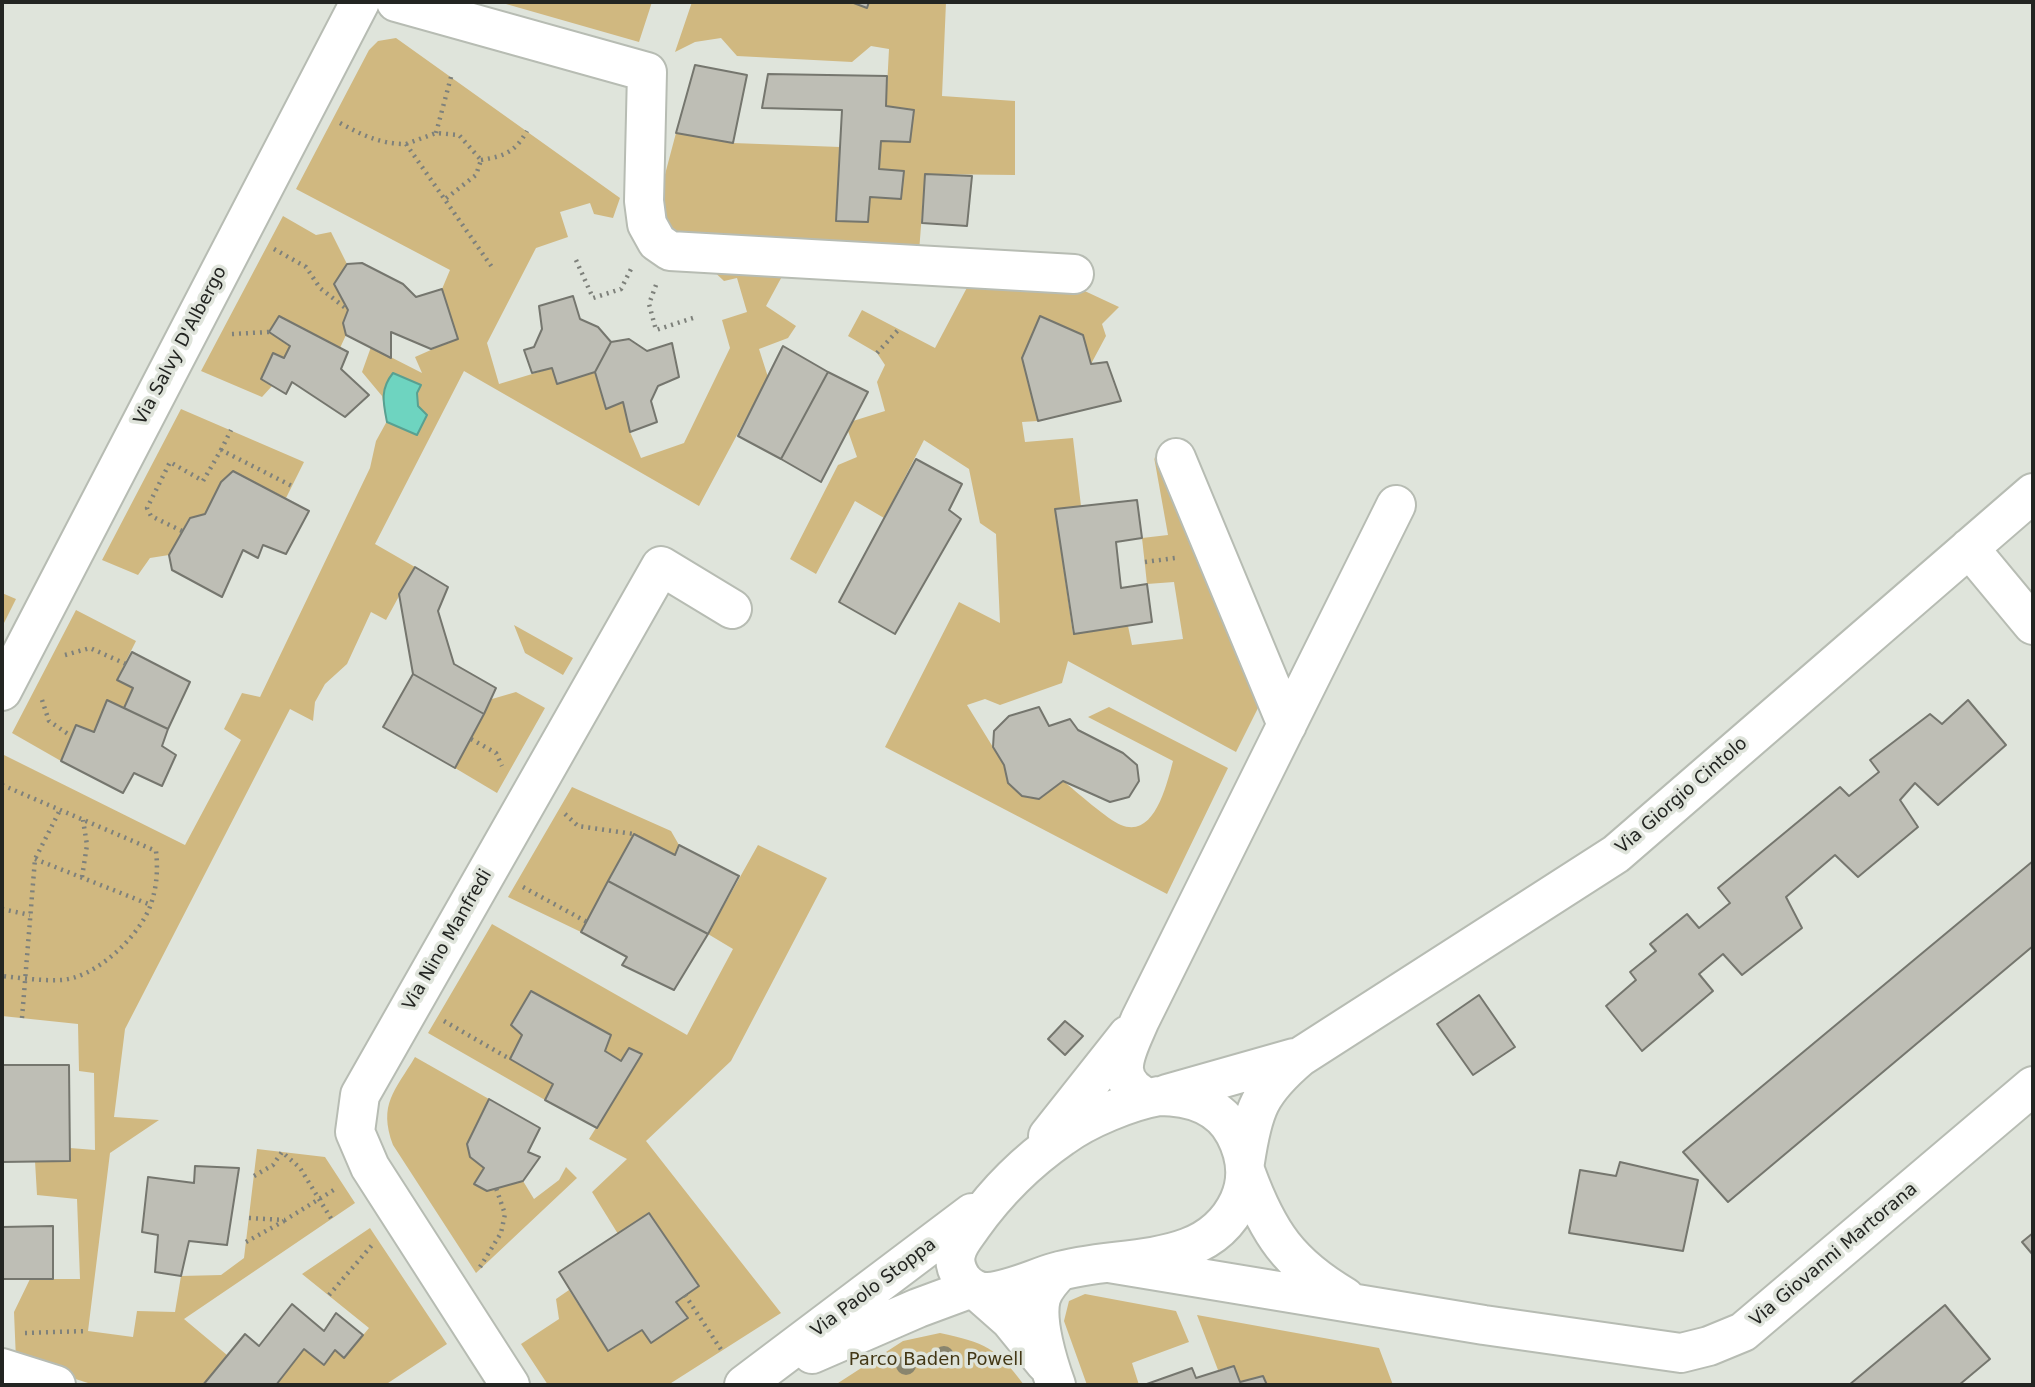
<!DOCTYPE html>
<html>
<head>
<meta charset="utf-8">
<style>
  body { margin:0 }
  #map { position:relative; width:2035px; height:1387px; overflow:hidden; background:#dfe4db; font-family:"DejaVu Sans",sans-serif }
  canvas { display:block }
  .frame { position:absolute; inset:0; border:4px solid #232522; pointer-events:none }
</style>
</head>
<body>
<div id="map">
<canvas width="2035" height="1387"></canvas>
<div class="frame"></div>
</div>
<script>
const g = document.querySelector('canvas').getContext('2d');
g.lineJoin = 'round';
function fillPath(path, color) { g.fillStyle = color; g.fill(path, 'evenodd'); }
function strokePath(path, color, width, dash) { g.strokeStyle = color; g.lineWidth = width; g.lineCap = dash ? 'butt' : 'round'; g.setLineDash(dash || []); g.stroke(path); }
function drawText(font, color, halo, rows, align = 'center') {
  g.font = font + ' "DejaVu Sans",sans-serif'; g.lineWidth = 7; g.setLineDash([]); g.textBaseline = 'middle'; g.strokeStyle = halo; g.fillStyle = color; for (const [text, x, y, turn = 0] of rows) {
    g.save(); g.translate(x, y); g.rotate((+turn || 0) * Math.PI / 180); g.textAlign = isNaN(turn) ? turn : align; if (halo) g.strokeText(text, 0, 0); g.fillText(text, 0, 0); g.restore();
  }
}
const green = new Path2D(`
  M499,2h153l-13,40z
  M692,2h254l-4,94 73,5v74l-90,-1 -6,78 -240,-16 -14,-15 -6,-24 17,-64 57,10 107,4 -4,74 32,1 2,-25 31,1 2,-27 -24,-2 2,-28 28,1 5,-31 -28,-5 3,-57 -18,-3 -19,16 -115,-6 -16,-18 -26,4 -20,10z
  M396,38l224,160 -7,20 -19,-4 -4,-11 -30,9 8,25 -32,11 -49,95 12,41 53,-16 5,16 38,-12 11,37 17,-7 7,30 11,26 43,-15 46,-95 -8,-28 25,-8 -10,-34 -13,3 -17,-16 79,4 -20,37 30,20 -8,12 -29,11 9,28 -69,129 -235,-135 -89,173 40,23 -29,53 -15,-8 -24,52 -22,20 -10,18 -2,19 -23,-12 -165,320 -11,88 45,3 -49,33 -22,178 45,6 4,-26 38,1 6,-36 40,-1 23,-17 13,-109 68,8 30,46 -171,116 43,36 -24,30h-116l1,-2 -72,-23 -2,-48 16,-33h50l-3,-80 -40,-4 -2,-34h35v-13l25,2 -1,-77 -15,-2 -1,-47 -76,-8v-262l183,91 56,-105 -17,-11 18,-36 18,4 110,-229 6,-27 11,-20 -5,-25 -20,-24 9,-25 51,26 -7,-16 43,-19 -16,-49 8,-19 -154,-81 73,-139 9,-9z
  M283,216l33,19 15,-3 16,32 -13,20 14,26 -5,13 3,12 -6,13 -61,-32 -10,16 21,14 -6,12 -11,-5 -12,26 11,7 -10,11 -61,-26z
  M971,280l103,6 45,21 -17,17 4,12 -15,28 -8,-29 -43,-19 -18,42 16,63 -16,1 3,20 48,-4 8,68 -26,3 18,125 55,-8 4,19 51,-6 -9,-57 -27,2 -5,-46 26,-3 -14,-78 107,245 -25,50 -168,-91 -6,22 -62,22 -15,-6 -18,6 37,60 4,18 14,13 17,3 24,-18c13,10 45,39 58,44 34,14 46,-42 52,-64l-85,-44 21,-10 119,61 -61,126 -282,-147 74,-145 41,21 -4,-89 -16,-11 -11,-54 -45,-29 -40,78 -29,-17 -39,73 -26,-15 48,-94 19,-8 -9,-26 5,-10 32,-10 -8,-29 8,-17 -8,-12 -29,-17 14,-26 73,38z
  M181,409l123,53 -18,36 -53,-27 -12,11 -16,32 -16,4 -20,37 -19,3 -12,17 -36,-15z
  M2,593l14,6 -14,28z
  M76,610l60,31 -19,38 16,9 -9,20 -17,-7 -13,31 -18,-6 -15,35 -49,-28z
  M514,625l59,33 -10,17 -38,-22z
  M516,692l29,16 -48,85 -42,-25 37,-69z
  M572,787l99,44 8,14 -4,10 -88,67 -6,10 -73,-35z
  M758,845l69,33 -96,183 -85,80 135,172 -113,72h-120l-27,-41 38,-25 -3,-20 13,-9 39,61 34,-21 9,12 36,-24 -11,-16 23,-16 -49,-72 -32,20 -26,-42 35,-33 -38,-20 53,-85 -13,-5 -8,12 -16,-10 -93,-26 10,10 -12,24 43,25 -8,16 -117,-67 64,-109 195,111 46,-86 -25,-15z
  M415,1057l74,42 -22,45 3,13 14,11 3,23 36,-10 11,18 25,-19 7,-13 11,11 -101,95 -83,-128c-15,-41 2,-54 22,-88z
  M370,1228l77,116 -62,41h-109l28,-36 20,16 11,-15 9,8 25,-30 -67,-54z
  M1085,1294l91,17 13,31 -57,21 7,22h-52l-23,-64 5,-20z
  M1197,1315l182,33 14,37h-126l-4,-9 -23,6 -6,-16 -16,4z
  M940,1333c45,10 56,14 84,52h-189l68,-44z`);
const water = new Path2D(`
  M393,373l28,12 -4,8 1,13 9,9 -10,20 -30,-13c-4,-20 -7,-33 6,-49z`);
const building = new Path2D(`
  M851,2h18l-2,6z
  M695,65l52,10 -14,68 -57,-10z
  M768,74l119,2 -1,30 28,4 -4,32 -29,-1 -2,28 25,2 -3,28 -31,-2 -2,25 -32,-1 6,-111 -80,-2z
  M925,174l47,2 -5,50 -45,-3z
  M362,263l41,21 13,13 26,-8 16,50 -27,10 -40,-17v26l-45,-23 -3,-12 5,-13 -14,-26 13,-20z
  M573,296l7,23 18,8 13,15 -16,30 -38,12 -5,-16 -20,5 -8,-23 10,-3 8,-18 -3,-23z
  M279,316l69,36 -7,17 28,26 -24,22 -53,-35 -6,12 -25,-15 12,-26 11,5 6,-12 -21,-14z
  M1040,316l43,19 8,29 16,-2 14,39 -83,20 -16,-63z
  M629,339l18,12 25,-8 7,34 -21,9 -7,15 6,21 -27,10 -7,-30 -17,7 -11,-37 16,-30z
  M783,346l45,26 -47,87 -43,-23z
  M828,372l40,20 -47,90 -40,-23z
  M916,459l46,25 -13,26 12,9 -66,115 -56,-32z
  M233,471l76,40 -23,43 -23,-9 -5,13 -15,-8 -21,47 -50,-27 -3,-15 21,-37 15,-4 16,-32z
  M1137,500l5,38 -26,4 5,46 26,-4 5,38 -78,12 -19,-125z
  M415,567l33,20 -10,24 16,53 42,24 -12,26 -71,-40 -14,-80z
  M132,652l58,30 -22,47 -44,-21 9,-20 -16,-8z
  M413,674l71,40 -29,54 -72,-41z
  M107,700l61,29 -6,17 14,9 -14,31 -28,-13 -11,20 -62,-32 15,-36 18,7z
  M1968,700l38,45 -68,60 -23,-22 -15,17 18,27 -60,50 -23,-22 -49,42 16,31 -60,47 -19,-21 -24,20 14,17 -71,60 -36,-45 30,-26 -6,-8 26,-21 -6,-7 37,-30 12,14 31,-25 -12,-15 122,-101 9,9 30,-24 -9,-12 60,-46 12,10z
  M1039,707l10,19 21,-7 8,11 45,23 14,12 2,16 -10,16 -19,5 -47,-21 -24,18 -17,-3 -14,-13 -4,-18 -11,-18 1,-16 15,-15z
  M634,834l41,21 4,-10 60,31 -31,58 -100,-53z
  M2033,861v85l-305,256 -45,-50z
  M608,881l100,53 -34,56 -52,-25 5,-8 -46,-25z
  M531,991l80,44 -6,16 16,10 8,-13 13,6 -45,74 -52,-28 8,-16 -43,-25 12,-24 -11,-10z
  M1479,995l36,52 -42,28 -36,-51z
  M1065,1021l18,15 -18,19 -17,-16z
  M2,1065h67l1,96 -68,1z
  M489,1099l51,29 -12,24 12,5 -17,24 -36,10 -13,-7 10,-16 -14,-11 -3,-13z
  M1620,1162l78,18 -15,71 -114,-18 11,-63 36,6z
  M195,1166l44,2 -12,77 -38,-4 -8,35 -26,-4 3,-37 -16,-3 6,-55 46,6z
  M649,1213l50,73 -23,16 12,16 -37,25 -9,-13 -34,21 -49,-79z
  M53,1226v53h-51v-52z
  M2033,1233v22l-11,-13z
  M292,1304l32,27 12,-18 27,22 -19,23 -9,-8 -11,15 -20,-16 -28,36h-73l42,-51 14,12z
  M1945,1305l45,54 -31,26h-110z
  M1234,1366l6,16 23,-6 4,9h-123l48,-17 4,10z`);
const path = new Path2D(`
  M340,123c22,12 40,21 66,21l88,126
  M436,133l15,-56
  M406,144l30,-11 23,2 22,25 -5,15 -32,25
  M481,160c24,-4 34,-8 46,-29
  M274,249l32,18 14,21 28,22
  M576,260l17,38 28,-9 10,-20
  M656,285l-7,19 7,26 40,-13
  M232,334l37,-2
  M877,353l22,-24
  M221,450l10,-20
  M182,531l-31,-15 -4,-8 23,-46 33,19 18,-31 71,36
  M1145,562l30,-4
  M65,655l25,-7 36,16
  M42,700l7,21 22,15
  M471,739l25,14 6,13
  M2,785l154,66c2,18 1,35 -5,53 -11,32 -55,74 -90,76 -19,1 -40,-2 -59,-4
  M565,814l13,12 56,8
  M35,859l116,46
  M82,877l5,-32 -4,-25
  M523,887l64,35
  M2,909l28,6
  M22,1018l13,-159 25,-49
  M444,1021l66,38
  M254,1176l19,-11 9,-13 18,16 32,52
  M249,1218l36,2 52,-32
  M246,1242l38,-21
  M480,1267l21,-34 4,-19 -9,-26
  M329,1295l44,-51
  M685,1295l37,56
  M25,1333l62,-2`);
const minor = new Path2D(`
  M396,2l251,70 -3,129 3,23 10,18 13,9 404,23
  M1176,458l111,267
  M1969,548l64,77
  M2,691l358,-689
  M1167,1094l127,-36
  M1159,1096c30,0 61,9 76,38 11,21 14,45 4,67 -32,70 -121,52 -183,71 -21,6 -45,18 -67,20 -10,1 -21,-5 -27,-13 -5,-8 -8,-17 -6,-25 2,-11 10,-19 16,-28 25,-35 54,-64 90,-89 24,-18 68,-36 97,-41z
  M1148,1098c-40,-19 -21,-47 -8,-78l256,-515
  M1048,1136l80,-101
  M1245,1162c8,-53 14,-70 55,-105l316,-203 417,-361
  M1246,1173c22,60 43,91 99,124
  M1109,1263l375,62 197,28 28,-7 34,-14 290,-246
  M976,1290l34,30 35,43
  M812,1354l106,-46 54,-20
  M2,1368l54,17
  M510,1385l-140,-218 -15,-35 5,-37 301,-529 71,43
  M744,1385l228,-172
  M1056,1385c-8,-22 -21,-64 -15,-87 3,-10 12,-20 19,-27`);
const trees = [
  [944,1356],
  [906,1365]
];
const streetNames = [
  ["Via Salvy D'Albergo",181,346,-62],
  ["Via Giorgio Cintolo",1682,796,-41],
  ["Via Nino Manfredi",448,940,-60],
  ["Via Giovanni Martorana",1834,1255,-40],
  ["Via Paolo Stoppa",874,1288,-37]
];
const parkNames = [
  ["Parco Baden Powell",936,1360]
];
fillPath(green, '#d0b880');
fillPath(water, '#6ed4c0');
strokePath(water, '#58a091', 2);
fillPath(building, '#bebeb5');
strokePath(building, '#75766e', 2);
strokePath(minor, '#b7bcb3', 42);
strokePath(path, '#7e817b', 4.5, [2, 5]);
strokePath(minor, '#fff', 38);
g.fillStyle = '#89856e';
for (const [x, y] of trees) { g.beginPath(); g.arc(x, y, 10, 0, 2 * Math.PI); g.fill(); }
drawText('18px', '#232522', '#dfe4db', streetNames);
drawText('18px', '#433715', '#dfe4db', parkNames);
</script>
</body>
</html>
